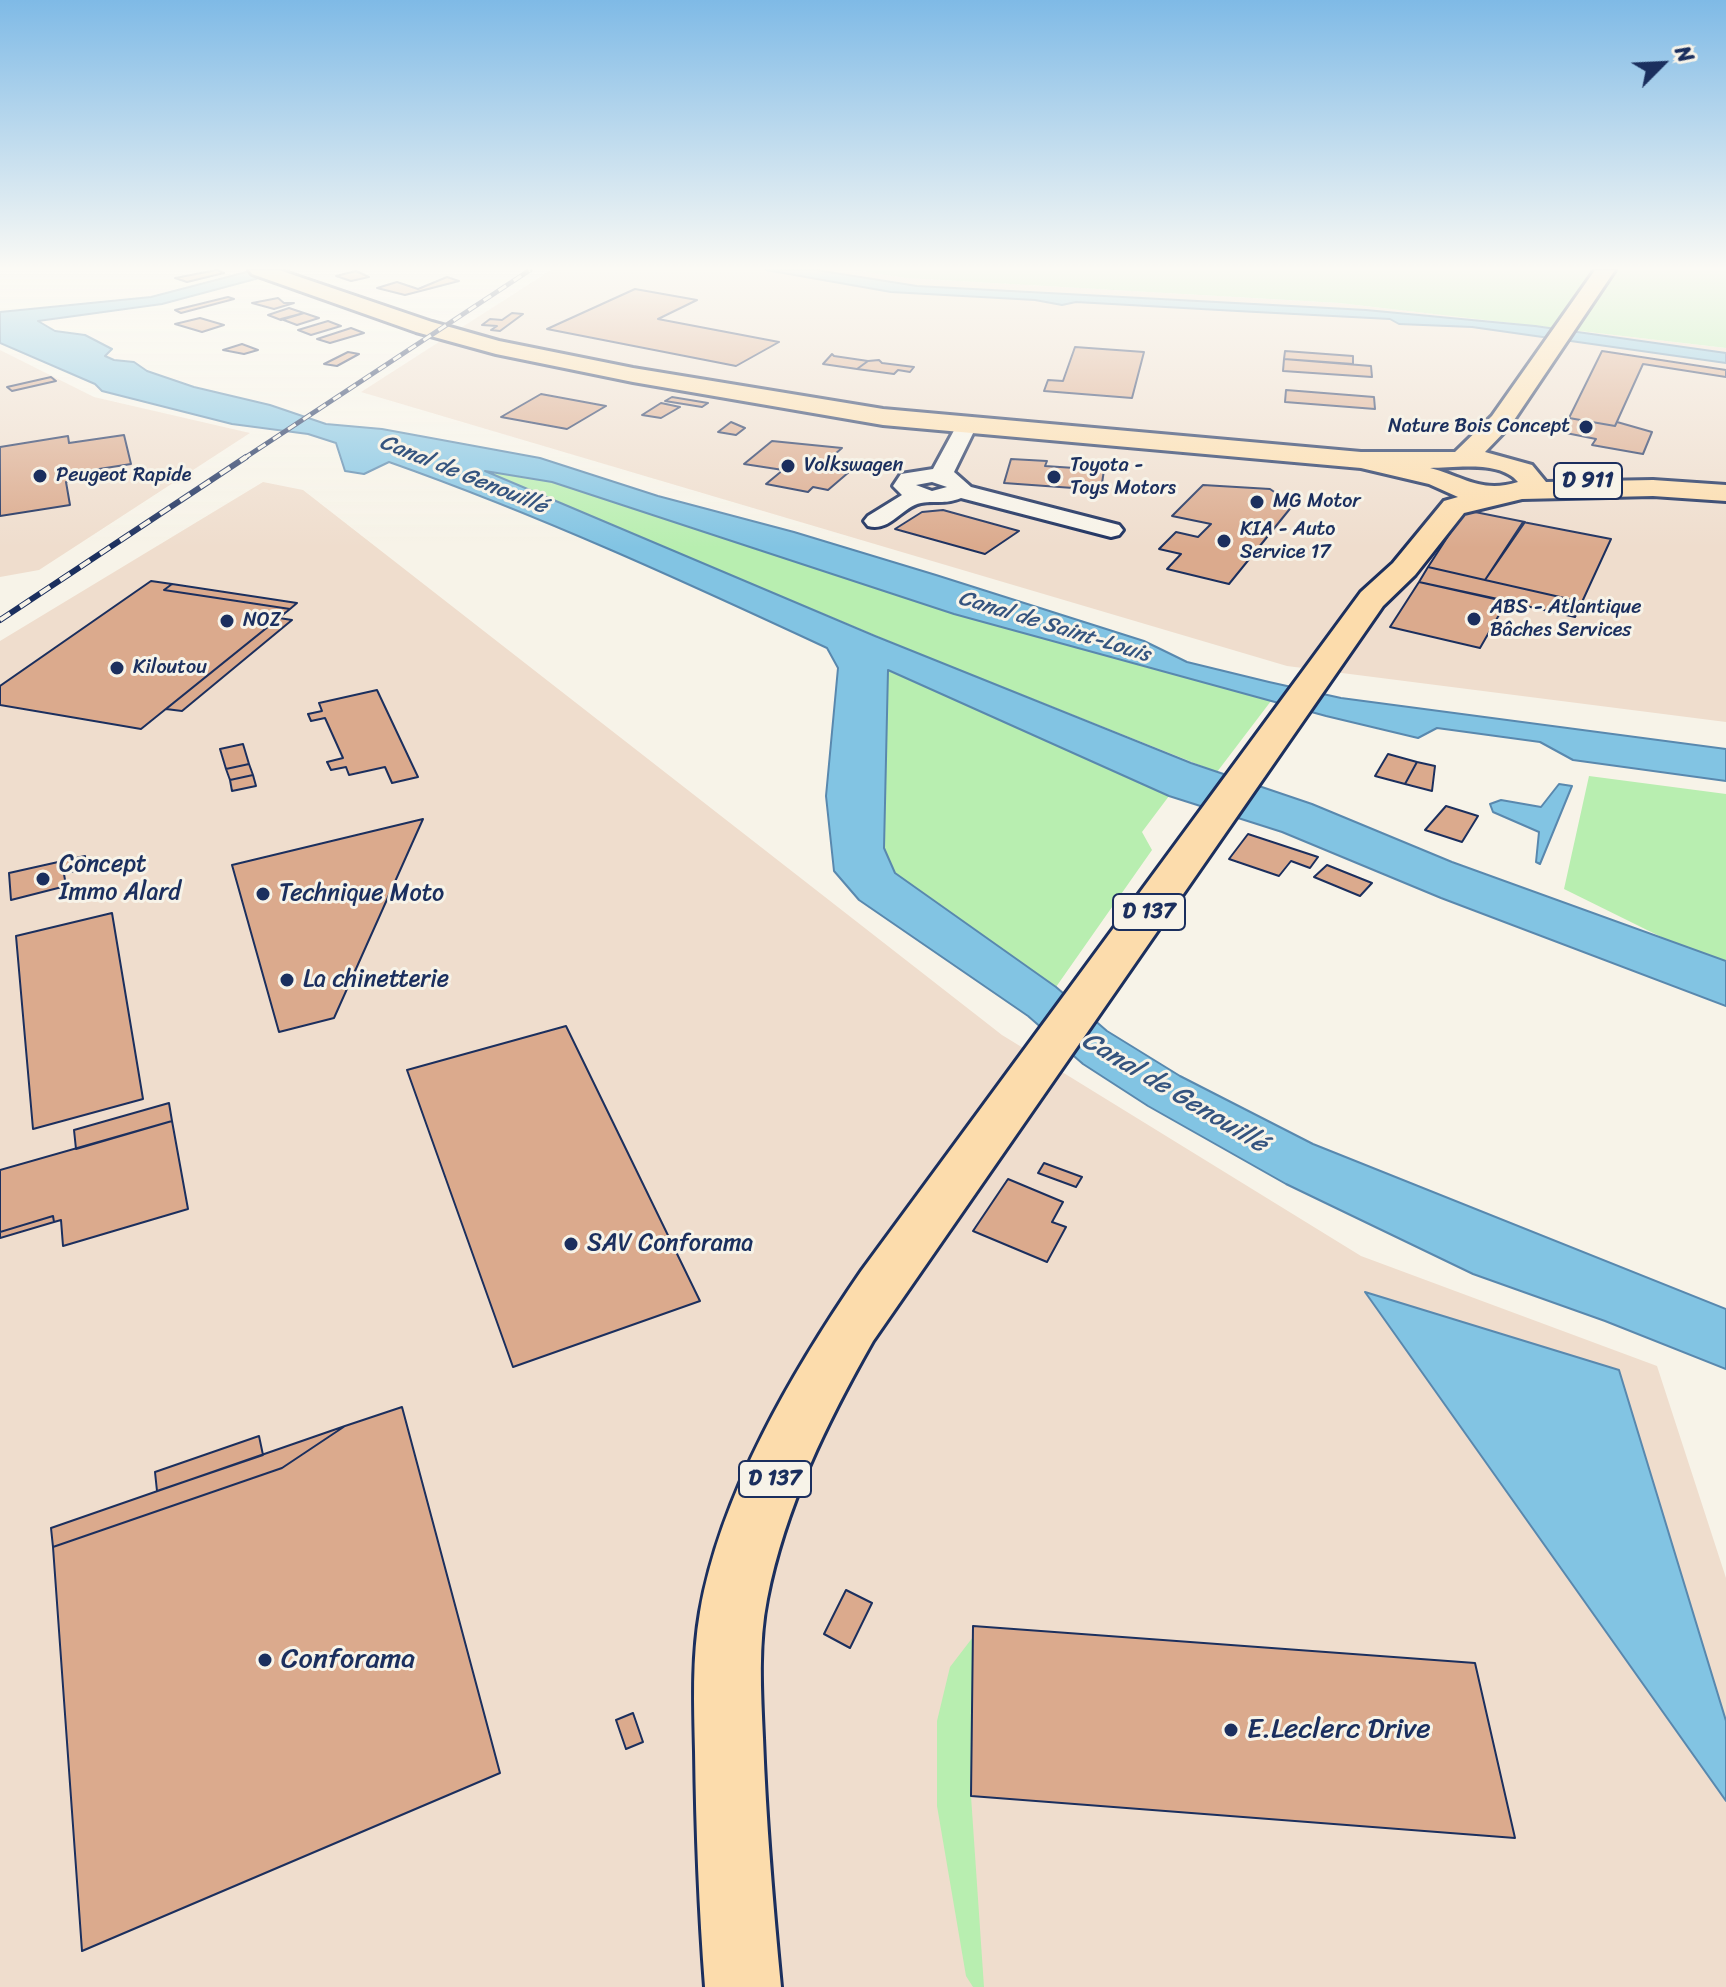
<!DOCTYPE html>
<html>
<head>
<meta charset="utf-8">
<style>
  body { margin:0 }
  #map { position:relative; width:1726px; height:1987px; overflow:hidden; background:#f7f3e8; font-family:Sriracha,sans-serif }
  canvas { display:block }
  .north { position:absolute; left:1622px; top:24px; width:80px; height:80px; -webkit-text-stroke:6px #f7f3e8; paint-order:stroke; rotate:66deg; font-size:22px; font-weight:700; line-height:32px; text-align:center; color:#1b2f5e }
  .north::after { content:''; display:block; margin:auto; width:28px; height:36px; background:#1b2f5e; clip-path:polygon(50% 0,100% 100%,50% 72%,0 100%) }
</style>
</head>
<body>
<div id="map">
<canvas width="1726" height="1987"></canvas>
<div class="north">N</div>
</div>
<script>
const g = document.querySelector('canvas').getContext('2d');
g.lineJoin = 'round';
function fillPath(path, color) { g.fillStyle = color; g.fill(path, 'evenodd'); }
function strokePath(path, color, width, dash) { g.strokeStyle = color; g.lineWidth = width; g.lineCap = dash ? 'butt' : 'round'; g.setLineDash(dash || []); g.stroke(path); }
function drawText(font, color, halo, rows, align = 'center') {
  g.font = font + ' Sriracha,sans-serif'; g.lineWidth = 6; g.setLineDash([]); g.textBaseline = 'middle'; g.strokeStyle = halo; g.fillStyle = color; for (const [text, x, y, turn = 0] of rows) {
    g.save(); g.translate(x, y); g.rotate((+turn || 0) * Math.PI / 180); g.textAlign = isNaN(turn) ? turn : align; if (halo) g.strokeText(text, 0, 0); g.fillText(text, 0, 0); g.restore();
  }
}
const built = new Path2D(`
  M551,270h304l51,8 433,25 387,45v374l-439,-56 -926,-274z
  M0,350l94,47 156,36 -211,137 -39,7z
  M263,482l40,8 699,545 359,221 296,110 69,212v409h-1726v-1346z`);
const green = new Path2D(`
  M855,270h871v78l-387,-45 -433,-25z
  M480,470l72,12 402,132 317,87 -54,71 -297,-118z
  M888,669l281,127 -27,36 10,18 -96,137 -161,-114 -11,-25z
  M1589,776l137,18v175l-162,-80z
  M973,1637l-2,159 13,191h-11l-7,-11 -29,-170v-85l13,-54z`);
const water = new Path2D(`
  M254,270h35l-127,34 -124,17 17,10 30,4 27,14 -7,7 9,4 20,2 13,9 47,16 76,18 56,19 56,5 158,29 118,38 136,36 142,43 208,66 43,21 82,20 72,16 385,51v32l-153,-21 -33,-18 -103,-14 -19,10 -92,-22 -372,-102 -402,-132 -67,-11 390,165 316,127 121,41 140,58 274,99v45l-285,-108 -159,-66 -113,-36 -281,-126 -4,178 11,25 161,114 51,44 73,45 133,68 413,165v60l-121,-48 -132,-47 -187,-90 -138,-78 -65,-42 -55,-48 -169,-116 -25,-29 -8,-75 12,-128 -11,-20c-144,-67 -288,-133 -438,-186l-25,12 -19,-3 -9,-28 -28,-9 -76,-10 -130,-33 -7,-7 -95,-41v-31l151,-15z
  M766,270h50l101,16 449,24 169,16 191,27v10l-254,-36 -73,-3 -9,-5c-105,-5 -209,-11 -314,-17l-14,3 -27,-5 -144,-8z
  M1559,784l13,2 -32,78 -4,-2 3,-30 -46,-20 -3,-8 11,-4 40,7z
  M1365,1292l254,78 107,351v80z`);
const building = new Path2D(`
  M217,270l7,3 -37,9 -12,-4z
  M356,271l13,6 -18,4 -15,-5z
  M447,277l12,4 -54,14 -28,-7 20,-6 21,7z
  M635,289l62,11 -39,19 121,23 -43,24 -189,-37z
  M228,297l6,2 -53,14 -6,-3z
  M278,298l6,5h10l-20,6 -22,-6z
  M289,308l15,5 -23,7 -13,-5z
  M304,313l15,5 -22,7 -16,-6z
  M512,313l11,1 -23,17 -9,-1 6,-4 -15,-1 8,-6 12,1z
  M200,318l24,7 -22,7 -27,-8z
  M328,321l13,5 -30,9 -13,-5z
  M351,328l13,5 -34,10 -13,-4z
  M242,344l16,6 -14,4 -21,-4z
  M1075,347l69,5 -12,46 -88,-7 4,-11 15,1z
  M1285,351l68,5v8l-69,-5z
  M1602,351l124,19v7l-83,-13 -28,62 -46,-8z
  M348,352l11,2 -22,12 -13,-2z
  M832,354l2,2 34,5 -11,8 -34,-5z
  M1284,359l87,7 1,11 -89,-6z
  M879,360l3,3 32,4 -4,5 -12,-2 -4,4 -37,-5 11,-8z
  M51,377l5,4 -44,10 -5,-4z
  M1286,390l88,7 1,12 -90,-7z
  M541,394l65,12 -39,23 -66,-12z
  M672,397l36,6 -6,4 -37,-6z
  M661,403l19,4 -19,11 -19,-3z
  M1569,418l46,8 2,-4 35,10 -9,22 -51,-9 4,-6 -35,-7z
  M731,422l14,6 -9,7 -18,-3z
  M124,435l7,29 -51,8 1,8 -15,2 4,23 -70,11v-69l68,-11 1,7z
  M772,441l70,7 -22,19 29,5 -21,18 -15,-3 -5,5 -42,-8 17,-14 -39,-6z
  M1011,459l36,2 -2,5 59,4 -3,20 -97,-7z
  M1203,485l67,4 23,16 -64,79 -62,-15 14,-15 -22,-5 17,-17 22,5 13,-13 -39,-8z
  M943,510l76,21 -34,23 -90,-25 27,-17z
  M1465,510l60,12 -40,58 -57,-13z
  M1523,522l88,17 -29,63 -97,-22z
  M1428,567l57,13 97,22 -7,15 -156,-35z
  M151,581l21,3 -8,6 126,19 -149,120 -141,-24v-19z
  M1419,582l88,19 -27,47 -90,-21z
  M172,584l125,19 -7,6 -126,-19z
  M279,618l13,2 -110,91 -16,-2z
  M377,690l41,87 -26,6 -7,-16 -36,8 -3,-8 -15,3 -4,-8 16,-4 -18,-40 -14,3 -3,-7 14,-3 -3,-8z
  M243,744l6,20 -23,5 -6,-20z
  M1388,754l29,8 -12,22 -30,-8z
  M1417,762l18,4 -3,25 -27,-7z
  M249,764l4,11 -23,5 -4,-11z
  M253,775l3,11 -24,5 -2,-11z
  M1446,806l32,10 -16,26 -37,-12z
  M423,819l-89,199 -55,14 -47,-167z
  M1248,834l70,23 -8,11 -19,-7 -12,15 -50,-17z
  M85,856l2,11 -23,7 2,12 -55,14 -2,-27z
  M1327,865l45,18 -12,13 -46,-19z
  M112,913l31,186 -110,30 -17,-193z
  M566,1026l134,275 -187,66 -106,-297z
  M169,1103l3,18 -96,28 -2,-19z
  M172,1121l16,88 -125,37 -2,-26 -7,2 -1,-6 -53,16v-62z
  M1044,1163l38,14 -6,10 -38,-14z
  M1008,1179l55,23 -11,20 14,5 -19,35 -74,-31z
  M53,1216l1,6 -54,16v-6z
  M402,1407l98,366 -418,178 -29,-404 229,-79 63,-42z
  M345,1426l-63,42 -229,79 -2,-19z
  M259,1436l4,19 -106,36 -2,-19z
  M846,1590l26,13 -22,45 -26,-14z
  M973,1626l502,37 40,175 -544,-42z
  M633,1713l10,29 -17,7 -10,-29z`);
const minor = new Path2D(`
  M967,419l10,6 -23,47 17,15 148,38 4,5 -4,5 -8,2 -150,-39c-17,7 -26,2 -40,5 -20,4 -30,29 -53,23l-4,-5 4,-5 34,-21 -9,-9 8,-12 32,-5 24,-44zM932,482l15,5 -15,4 -16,-6z`);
const major = new Path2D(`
  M249,270h30l153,52 67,19 134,27 250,41 478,43h94l37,-36 103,-146h20l-105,156 -25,26 47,13 14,17 107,-2 73,5v16l-73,-5 -131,3 -58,14 -49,62 -32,31 -510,735c-46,81 -88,166 -106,258 -9,45 -6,93 -4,139 3,83 10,166 18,249h-76c-6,-79 -9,-157 -10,-236 -1,-46 -3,-93 5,-139 21,-120 94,-243 162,-342l499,-678 32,-29 51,-62 14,-4 -29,-13 -68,-16 -478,-43 -250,-43 -137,-28 -80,-22 -164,-58zM1430,468c24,0 70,-8 88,14 -37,12 -55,-6 -88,-14z`);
const railFar1 = new Path2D(`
  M243,459l287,-189`);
const rail = new Path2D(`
  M0,620l246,-163`);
const markers = [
  [1586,427,8,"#1b2f5e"],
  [788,466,8,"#1b2f5e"],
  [40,476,8,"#1b2f5e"],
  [1054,477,8,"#1b2f5e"],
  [1257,502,8,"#1b2f5e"],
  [1224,541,8,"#1b2f5e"],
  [1474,619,8,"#1b2f5e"],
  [227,621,8,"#1b2f5e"],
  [117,668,8,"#1b2f5e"],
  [43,879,8,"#1b2f5e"],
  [263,894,8,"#1b2f5e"],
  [287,980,8,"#1b2f5e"],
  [571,1244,8,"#1b2f5e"],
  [265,1660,8,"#1b2f5e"],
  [1231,1730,8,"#1b2f5e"]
];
const farPoinames = [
  ["Nature Bois Concept",1570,427,"right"],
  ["Volkswagen",804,466],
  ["Toyota -",1070,466],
  ["Toys Motors",1070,489],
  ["Peugeot Rapide",56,476],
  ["MG Motor",1273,502],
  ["KIA - Auto",1240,530],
  ["Service 17",1240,553],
  ["ABS - Atlantique",1490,608],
  ["Bâches Services",1490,631],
  ["NOZ",243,621],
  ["Kiloutou",133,668]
];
const farWaternames = [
  ["Canal de Genouillé",463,475,22],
  ["Canal de Saint-Louis",1054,627,17]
];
const shields = [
  [1588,481,68],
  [1149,912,72],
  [775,1479,72]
];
const shieldNames = [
  ["D 911",1588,481],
  ["D 137",1149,912],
  ["D 137",775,1479]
];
const poiNames = [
  ["Concept",59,865],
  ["Immo Alard",59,893],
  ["Technique Moto",279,894],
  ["La chinetterie",303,980],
  ["SAV Conforama",587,1244]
];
const waterNames = [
  ["Canal de Genouillé",1174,1093,31]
];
const nearPoinames = [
  ["Conforama",281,1660],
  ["E.Leclerc Drive",1247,1730]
];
fillPath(built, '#efddcd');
fillPath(green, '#b8eeb0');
fillPath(water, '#82c4e3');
strokePath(water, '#5988ae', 2);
fillPath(building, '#dbaa8d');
strokePath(building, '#1b2f5e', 2);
strokePath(minor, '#1b2f5e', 6);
strokePath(major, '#1b2f5e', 6);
fillPath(minor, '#f7f3e8');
fillPath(major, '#fcdcac');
strokePath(railFar1, '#1b2f5e', 5);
strokePath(rail, '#1b2f5e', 6);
strokePath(railFar1, '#f7f3e8', 3, [9]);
strokePath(rail, '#f7f3e8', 4, [12]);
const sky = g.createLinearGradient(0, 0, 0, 548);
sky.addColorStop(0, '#7fbae6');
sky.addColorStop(0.49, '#fbfaf5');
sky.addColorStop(1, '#fbfaf500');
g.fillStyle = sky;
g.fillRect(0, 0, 1726, 548);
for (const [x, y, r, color] of markers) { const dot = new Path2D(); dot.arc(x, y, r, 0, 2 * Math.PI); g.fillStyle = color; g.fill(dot); strokePath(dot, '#f7f3e8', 3); }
drawText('20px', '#1b2f5e', '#f7f3e8', farPoinames, 'left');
drawText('italic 22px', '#35547f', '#f7f3e8', farWaternames);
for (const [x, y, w] of shields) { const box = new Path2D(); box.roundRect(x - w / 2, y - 18, w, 36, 6); g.fillStyle = '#f7f3e8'; g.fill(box); strokePath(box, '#1b2f5e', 2); }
drawText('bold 22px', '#1b2f5e', null, shieldNames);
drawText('24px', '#1b2f5e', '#f7f3e8', poiNames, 'left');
drawText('italic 26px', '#35547f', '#f7f3e8', waterNames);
drawText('28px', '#1b2f5e', '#f7f3e8', nearPoinames, 'left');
</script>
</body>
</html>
